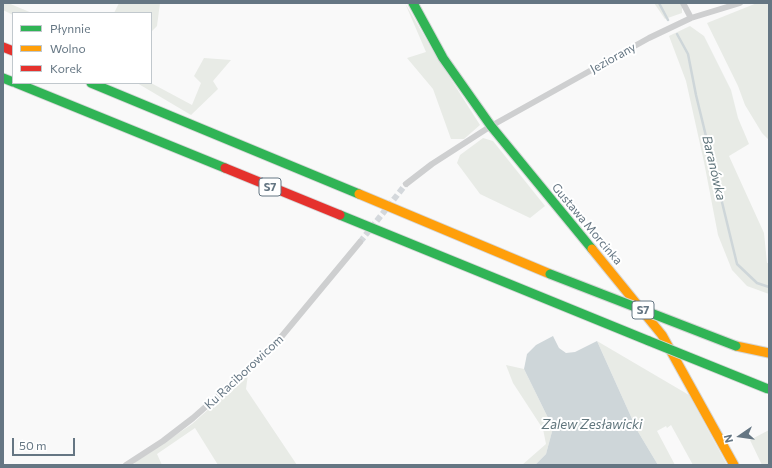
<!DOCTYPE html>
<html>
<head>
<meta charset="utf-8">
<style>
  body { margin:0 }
  #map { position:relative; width:772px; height:468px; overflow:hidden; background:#f9f9f9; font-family:Commissioner,sans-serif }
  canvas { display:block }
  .frame { position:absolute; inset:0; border:4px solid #657683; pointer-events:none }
  .legend { position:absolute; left:12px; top:12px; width:140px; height:72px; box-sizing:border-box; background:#fff; border:1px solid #c1c8cd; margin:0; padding:5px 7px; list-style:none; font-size:12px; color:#657683 }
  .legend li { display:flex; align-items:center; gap:8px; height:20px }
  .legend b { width:20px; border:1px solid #c1c8cd }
  .north { position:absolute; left:720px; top:416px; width:40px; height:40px; -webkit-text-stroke:3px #fff; paint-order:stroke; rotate:257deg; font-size:11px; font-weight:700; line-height:16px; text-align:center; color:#657683 }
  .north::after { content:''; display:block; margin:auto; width:14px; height:18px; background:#657683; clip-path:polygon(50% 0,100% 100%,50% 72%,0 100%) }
  .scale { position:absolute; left:12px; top:438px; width:63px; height:18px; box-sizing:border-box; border:2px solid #657683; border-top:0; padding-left:5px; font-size:12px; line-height:14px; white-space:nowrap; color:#657683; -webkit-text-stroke:3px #fff; paint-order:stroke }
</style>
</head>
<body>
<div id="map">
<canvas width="772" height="468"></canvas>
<div class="frame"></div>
<ul class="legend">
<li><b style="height:5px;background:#30b455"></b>Płynnie</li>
<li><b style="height:5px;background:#ff9f0a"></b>Wolno</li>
<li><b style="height:5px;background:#e5322d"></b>Korek</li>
</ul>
<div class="north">N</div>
<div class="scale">50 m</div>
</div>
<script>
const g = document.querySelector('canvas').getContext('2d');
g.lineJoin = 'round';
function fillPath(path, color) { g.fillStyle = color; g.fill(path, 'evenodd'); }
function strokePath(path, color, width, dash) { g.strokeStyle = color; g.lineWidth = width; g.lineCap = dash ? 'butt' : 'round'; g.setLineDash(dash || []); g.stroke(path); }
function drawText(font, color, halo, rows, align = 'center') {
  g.font = font + ' Commissioner,sans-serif'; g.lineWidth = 4; g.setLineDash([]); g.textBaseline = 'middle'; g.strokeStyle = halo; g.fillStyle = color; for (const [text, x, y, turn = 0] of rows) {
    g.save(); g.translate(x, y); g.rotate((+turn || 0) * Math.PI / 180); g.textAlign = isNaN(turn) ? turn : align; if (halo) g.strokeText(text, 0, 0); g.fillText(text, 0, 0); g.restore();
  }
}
const green = new Path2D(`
  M3,3h5l24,10h-19v2l-10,-5z
  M119,3h41l-3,23 -6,6v-19h-37z
  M405,3l28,48 47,74 -16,14h-13l-18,-50 -26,-31 19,-6z
  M654,3h26l2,4v6l-17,6z
  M757,3h12v137l-7,-7 -17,-28 -7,-19 -31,-63z
  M690,26l14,10 27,54 7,28 11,26 -20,12 35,77 3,30h2v31l-22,-8 -15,-16 -14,-35 -14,-73 -18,-81 -17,-45z
  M204,58l27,2 -18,21 5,8 -27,26 -54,-32h14l41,22 9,-22 -7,-7z
  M483,138l10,3 52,65 -15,12 -50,-24 -23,-31 3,-8z
  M597,341l92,54 38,70h-34l-22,-40 -4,3 -1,-2 -9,5 18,34h-17l-21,-35z
  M506,365l18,4 29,59 -7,26 -11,11h-13l24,-21 -3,-15 -30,-46z
  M248,374l-2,15 51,76h-79l-23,-37 -38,26 5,11h-27l-1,-2 58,-39z
  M769,430v35h-7l-12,-25z`);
const water = new Path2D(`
  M553,336l6,12 7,5 9,-1 22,-11 40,89 21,35h-123l11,-11 7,-26 -29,-59 3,-15 9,-9z`);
const stream = new Path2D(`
  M659,3l9,17
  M677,34l11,20 8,41 41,169 20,19 12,4`);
const streetTunnel = new Path2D(`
  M360,242l46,-58`);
const street = new Path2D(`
  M683,3l8,15
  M406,184l26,-20 59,-38 158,-88 42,-20 49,-15
  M126,465l37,-24 30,-23 79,-70 88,-106`);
const fast = new Path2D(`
  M413,3l30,55 48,68 101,123
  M3,78l10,4
  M16,83l209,85
  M91,83l268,111
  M340,215l309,126`);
const slow = new Path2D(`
  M359,194l191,80
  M592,249l70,86 72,130
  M736,346l33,7`);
const jam = new Path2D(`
  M3,47l10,4
  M225,168l115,47`);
const fastBridge = new Path2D(`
  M550,274l186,72
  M649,341l119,48`);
const shields = [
  [270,187,22],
  [643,310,22]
];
const shieldNames = [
  ["S7",270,187],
  ["S7",643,310]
];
const streetNames = [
  ["Jeziorany",613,58,-29],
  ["Gustawa Morcinka",587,224,50],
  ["Ku Raciborowicom",244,372,-43]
];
const waterNames = [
  ["Baranówka",714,168,77],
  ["Zalew Zesławicki",592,425]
];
fillPath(green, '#e8ebe6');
fillPath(water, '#ced6d9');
strokePath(stream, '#ced6d9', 2.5);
strokePath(streetTunnel, '#d4d8dc', 6, [6, 3]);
strokePath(fast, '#d5d6d7', 11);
strokePath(slow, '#d5d6d7', 11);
strokePath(jam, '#d5d6d7', 11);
strokePath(street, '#cecfd0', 6);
strokePath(fast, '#30b455', 9);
strokePath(slow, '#ff9f0a', 9);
strokePath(jam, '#e5322d', 9);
strokePath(fastBridge, '#d5d6d6', 11, []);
strokePath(fastBridge, '#30b455', 9);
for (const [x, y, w] of shields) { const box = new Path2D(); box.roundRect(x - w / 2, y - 9, w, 18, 3); g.fillStyle = '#fff'; g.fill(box); strokePath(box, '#657683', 1); }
drawText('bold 11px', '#657683', null, shieldNames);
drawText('12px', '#657683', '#fff', streetNames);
drawText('italic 13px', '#60757c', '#fff', waterNames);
</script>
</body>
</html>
